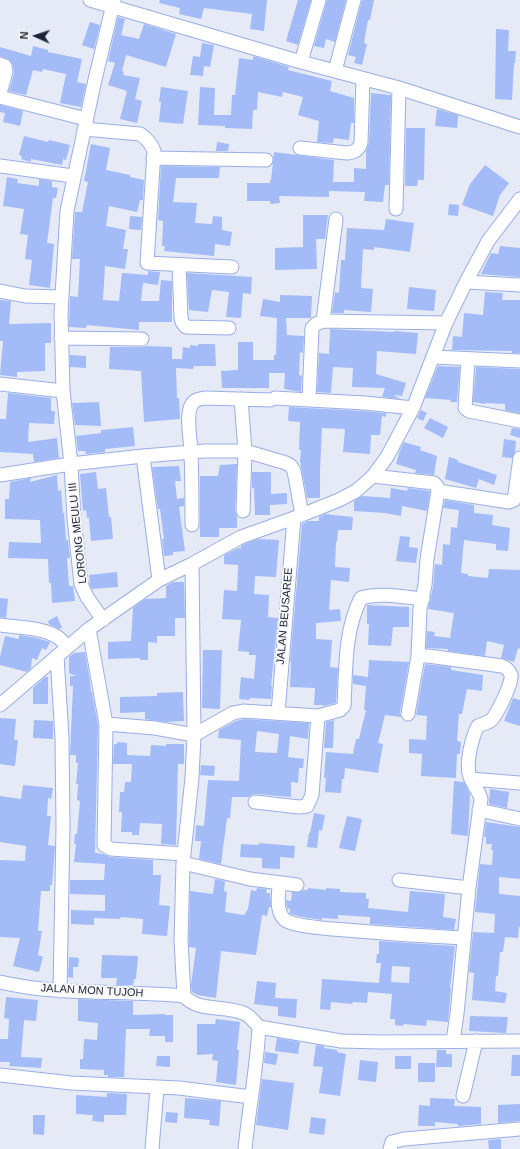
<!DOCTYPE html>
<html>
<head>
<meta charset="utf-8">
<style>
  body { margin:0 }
  #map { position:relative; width:520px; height:1149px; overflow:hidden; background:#e5eaf6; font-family:Helvetica,sans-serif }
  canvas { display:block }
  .north { position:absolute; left:16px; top:16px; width:40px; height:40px; -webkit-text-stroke:3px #f8f8f8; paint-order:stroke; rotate:273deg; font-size:11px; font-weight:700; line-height:16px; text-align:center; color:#1b2338 }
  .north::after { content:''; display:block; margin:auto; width:14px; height:18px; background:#1b2338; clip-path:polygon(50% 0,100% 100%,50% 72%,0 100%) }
</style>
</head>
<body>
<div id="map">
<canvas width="520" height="1149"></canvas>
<div class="north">N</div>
</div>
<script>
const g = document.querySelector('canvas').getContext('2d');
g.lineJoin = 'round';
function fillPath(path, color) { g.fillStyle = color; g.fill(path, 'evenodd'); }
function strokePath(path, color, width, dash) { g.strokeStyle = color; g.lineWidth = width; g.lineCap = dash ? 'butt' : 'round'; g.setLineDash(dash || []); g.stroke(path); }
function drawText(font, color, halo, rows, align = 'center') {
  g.font = font + ' Helvetica,sans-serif'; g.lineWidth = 4; g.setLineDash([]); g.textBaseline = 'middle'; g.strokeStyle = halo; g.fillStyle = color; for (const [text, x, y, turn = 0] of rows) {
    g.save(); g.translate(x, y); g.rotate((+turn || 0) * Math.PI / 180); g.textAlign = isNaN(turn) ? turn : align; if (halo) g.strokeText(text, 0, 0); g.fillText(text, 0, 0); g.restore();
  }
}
const building = new Path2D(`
  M160,0h107l-3,31 -14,-2 2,-15 -48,-6 -3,11 -22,-5 1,-6 -21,-5z
  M298,0h13l-13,45 -12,-4z
  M327,0h19l-11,42 -9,-3 -2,9 -10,-2z
  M362,0h12l-4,20h-2l-4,23 3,1 -5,21 -8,-2 2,-6 -8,-2z
  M118,17l7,2 -4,16 18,4 5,-15 32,10 -10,33 -40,-12 -4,16 2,1 -1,3 17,3 -5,21 7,2 -5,22 -17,-4 7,-28 -19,-6 7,-22 -7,-2z
  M90,22l10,3 -6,24 -12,-4z
  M496,29l13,1 -1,21h8l-1,12h-1l-2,37 -17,-1z
  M202,43l12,2 -4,22 -6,-1 -1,10 -13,-1 3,-19 7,1z
  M33,46l15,4v2l34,7 -5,23 9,2 -5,23 -21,-4 6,-29 -23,-5 -1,3 -9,-2 -7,25 -17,-4 5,-17 -1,-9 -5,-6 -8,-3v-9l31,9z
  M253,56l36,11 -1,3 44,11 -2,10 24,7v25h-3l-2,17 -15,-2 -1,5 -16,-1 2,-21 -21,-6 5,-18 -20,-5 -1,5 -24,-5 -1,18h-4l-1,19 -27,-1v-2l-27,-1 2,-38 15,1 -1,27h17l1,-20h3l4,-37 14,2z
  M161,87l27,4 -5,33 -24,-2 2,-20h-2z
  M371,93l20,2 -2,90h-4l-2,17 -19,-1 1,-9 -36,-1v6l-50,-1 1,7 -9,1 -1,-3h-23v-18h23v-3h1l3,-28 60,8 -1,22h21v-14l12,1v-18l3,-8z
  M0,105l23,6 -3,15 -17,-4 2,-9 -5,-1z
  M437,109l21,6 -1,13 -22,-2z
  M406,128h19l-1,52h-6l-1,6h-12z
  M24,136l24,6 1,-2 21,5 -4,15 -3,-1 -1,6 -31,-6v3l-10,-3 1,-3 -3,-1z
  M217,142l12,2 -1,7h-12z
  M91,144l19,4 -4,22 24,5v2l14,3 -1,20h-3l-3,12 -28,-6 -3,20 20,4 -3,19h5l-3,20 -20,-3 -2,34 16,1 3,-28 26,2v-4l12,1 -2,13 -15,-2 -2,18h18l2,-21 11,1v41h-33v8l-52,-5 -1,3 -17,-1 1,-31 8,1 2,-38h-8l3,-47h7l6,-30 -4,-1z
  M485,165l24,18 -9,12 -7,21 -31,-11 8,-21z
  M161,166l59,1 -1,11h-43l-3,24 24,1 -2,20 17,1 1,-8 9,1v13l10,2 -2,14 -15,-2 -1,12 -50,-5 1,-5h-3l1,-25 -5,-1z
  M7,177l11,2 -1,4 22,3v-7l13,2v6l6,1 -2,10h-3l-6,45 7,1 -4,44 -21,-3 3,-25 -7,-1 3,-24 -8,-1 4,-25 -21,-3z
  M449,204l10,1 -1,11 -10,-1z
  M303,215h25l-3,24h-9l1,30 -42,1v-22l28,-1z
  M130,216l12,1 -1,13 -12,-1z
  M386,219l28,4 -4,29 -36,-5v3l-11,-1 -2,39 12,1 -2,23 -27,-2v3h-12l3,-21 4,1 2,-33h4l2,-32 37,2z
  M500,246l20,2v29l-39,-3 10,-21 7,1z
  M187,273l65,4 -1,17 -8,-1 -2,25 -15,-1 3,-25 -17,-2 -4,22 -19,-2z
  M409,287l27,3 -2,21 -27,-2z
  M485,292l18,1 -1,7h18v53h-8v-2l-60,-1 1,-14 9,1 2,-24 19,2z
  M280,295l32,1 -1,22h-25l1,17 17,1 -1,17 -3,-1 -1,23 3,1 -1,16 -17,-3 1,-16h-16v15h-47l-1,-17 17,-1v-28h15v18h21v-5h2l1,-37 -17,-2 3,-17 17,3z
  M0,300l11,1 -2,23 42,-1v20h-6v28l-28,1v5l-17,-2 3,-34h-3z
  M330,329l64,3v-1l24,2 -2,21 -39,-3 -1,23 30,9 -4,13 -8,-1 6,4 -18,-2 3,-9 -33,-1 1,-19 -20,-1 -2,26 -14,-1 2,-39 10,1z
  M198,344h17l1,22h-22l-1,3 -17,-1 1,30h2l1,21 -36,3 -3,-51 -32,-2 1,-22h32l4,-1 26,1v12h10l1,-12 7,1v-3l8,1z
  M70,355l16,1v12l-16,-1z
  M438,366l22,1 -3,35h-7l1,-2 -26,-2z
  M476,367l44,2v44l-15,-3v-6l-20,-1v1l-12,-2z
  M8,393l43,5v13h4l-1,13 -25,-1 -1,19 29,-4 2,20 -25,4 -1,-8 -33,-2v-33h6z
  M99,402l2,24 -26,-1 -3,-22z
  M289,407l75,4 22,2v4l-4,-1 -2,19h-9l-1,19 -27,-2 2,-23 -23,-1 -2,43v27h-13l-7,-37 1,-11h-2l1,-28 -12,-1z
  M421,410l6,3 -4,8 -6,-3z
  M430,418l18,9 -5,11 -19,-10z
  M133,427l2,19 -30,3v3l-19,2 -1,-3h-7l-2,-15 25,-3v-3z
  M512,428l8,1v9l-10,-3z
  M504,439l12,2 -1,11 -3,6 -10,-1z
  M404,442l17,5 -1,3 17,6 -3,19 -19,-2 1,-3 -20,-6 4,-14z
  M449,457l9,3v2l39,13 -3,10 -15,-6 -3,9 -31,-9z
  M237,464l-2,47 2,5v12h-18v9h-19v-61h18l2,-11z
  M179,466l2,15h-6l2,18 7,-1v8l-5,1 6,44 -12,1v3l-9,1 -2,-17h2l-4,-30h-2l-6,-42z
  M96,472l2,17 8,-1 3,29h2l2,22 -22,2 -2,-23h-2l-1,-8 -3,1 -3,-37z
  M252,472h19v22l16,-1v11l-17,1v10h-15l-1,-27h-2z
  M57,475l1,16 3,-1 2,23h1l2,27h2l2,18h-3l2,28h4l2,15 -23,2 -1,-20h-2l-1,-24 -40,-1 1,-16 32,1 -1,-23 -35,-1v-20h4l1,-17 21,-4 -1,4z
  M391,488l16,3 1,-3 22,3 -3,20 -25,-5 -1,10 -16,-3 -31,-2v-10l8,-5 28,2z
  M445,500l29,5v8l19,2 -1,10 18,3 -2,23 -12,-1v-6l-32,-4 -3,33 7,1v2l20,2 1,-9 31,1v79l-2,-1 -4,14 -13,-4 3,-13 -17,-4 -2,15 -37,-5v-2l-22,-1 1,-17 8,1 -1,4 16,2 4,-25 -26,-4 5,-22 2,-23 7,1 1,-21 7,1 1,-18 6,1 2,-18 -16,-2z
  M325,514l28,3 -1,13h-14l-1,12h-1l-1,25 15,1 -1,14 -18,-2 -2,30 11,-1 1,12 -25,2v16l16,1 -2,27 8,1 -2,35 -13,3v-1h-9l1,-17 -25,-1 1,-25h-1l12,-138 6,-3h11v-4z
  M400,536l10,1 -1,10 9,1 -2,15 -20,-2z
  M258,539l21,1 -3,37 -21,-1 -1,18 15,1 -1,22 10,1 -7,68h1l-1,13 -21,-1 -1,2 -10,-1 2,-22 13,2 2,-24h-7v-3l-11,-1 3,-31 -19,-1 2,-29 13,1 1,-26 -14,-1v-9l14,-7h3v-2l3,-2z
  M117,572l1,15 -26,2 -2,-4 -1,-10z
  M173,582h11l1,36h-10v18h-18v7l-9,-1v18h-8v-2l-32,1v-17l23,-1 2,-33 12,-9 21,-1v-12z
  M0,598l8,1 -2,19 -6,-1z
  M367,605l42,2v20h-16l-2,19 -23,-1 1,-21h-2z
  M57,616l5,12 -3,1 -10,-5 -1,-3z
  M19,635l18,3 13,4 -4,8 -4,-2 -5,12 -5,-2 -1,10 -4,4 -27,-7v-8l5,-21 14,3z
  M203,650h19l-2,59 -18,-1z
  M85,652l5,29 1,11h1l6,33 -3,128 8,1 7,3 43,3v15h8l-2,30 11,1 -3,30 -25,-2 1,-15 -22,-2 -1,2 -26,-1v7l-23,-1v-14l34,1v-16l-35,-1v-14h34l1,-16 -31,-2 2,-18h-2l1,-10h2l3,-33 -3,-1 1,-16h-2l2,-21h-2v-8h-6l3,-69h-3v-10h6l-7,-3v-16l5,-4z
  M369,660l40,2 -9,51 1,4 -16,-2 -7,28 5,1 -5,29 -33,-5 -1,11h-2l-1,14 -16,-1 1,-14h-2l2,-26 27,2 3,-15h3l7,-29h-2l2,-24 -13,-2v-9l15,2z
  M425,664l26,3v3l32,5 -1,16 -15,-2 -5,25h-3l-2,27 4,1 -1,12h-3l-1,24 -35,-2 1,-22 -13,-1v-14l17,1 1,-24 -11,-1z
  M45,677h3v27h-15v-16z
  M183,692l1,29 -18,1 -21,-3v-7l-25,1v-16l37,-1v-3z
  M513,698l7,2v26l-16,-5z
  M0,718l16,1 -2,21h4l-3,26 -15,-2z
  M244,719l65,4 -1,16 -18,-3 -2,21 16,2 -1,9h-4l-1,15 -7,-1v15l-35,-3 -5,1 -2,2h-17l-2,21h-3l-6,46 -22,-5 2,-18h-6l1,-16 8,1 4,-46 31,1 2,-41 -23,-2 1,-8 17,-9zM257,731l22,3 -2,19 -22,-1z
  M34,720l19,1v18l-20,-1z
  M334,720l-1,28h-9l2,-26z
  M117,742l10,1v12l23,1 1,-11 15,1v-2h18v20h-6l-2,81 -15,-1 1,-20 -22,-1 -1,12h-7v-3h-11l1,-20h-3l1,-20h4l1,-10h6l1,-18h-19l1,-20h3z
  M201,765l14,1 -1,10 -14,-1z
  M454,781l10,1 6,12 -2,42 -17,-2z
  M23,785l30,3 -2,11 -3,-1 -1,18h4l-3,29 7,1 -1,14 -2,25h-2v6h-9l-3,40h4l-4,24 5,2 -4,15 -26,-6 7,-28 -20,-1v-77l25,1 1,-15 -26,-4v-46l21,3z
  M490,789l19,3 -2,16 -18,-4z
  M314,813l11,2 -3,16 -3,-1 -2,18 -10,-1 2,-14h1z
  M347,816l15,3 -7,32 -16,-3z
  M486,822l34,5v52l-21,-2v17l21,2v31h-1l-1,11 -13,-1 -2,15h-3l-2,24h-2l-1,15 12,2 -2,10 -33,-3 2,-27 -5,-1 4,-40 21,1 1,-19 -20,-2 5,-48 12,1 1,-15h-2l1,-6h-6v-7h-2z
  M259,843l36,3 -1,12 -14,-1v12l-18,-1v-10l-22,-1 1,-13 18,1z
  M215,879l10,2 -1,10 3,1 -2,20 19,3 4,-6 3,-19 5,1 1,-3 10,1 -1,4h4l1,14h-2l-2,9 -5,-1 -6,40 -35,-4 -5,47 -19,-3 -5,-3 -1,-7 5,-37 -7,-1v-7l1,-49 23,3z
  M308,888l18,2v-2l14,1v3l26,1v6h3l-1,9 40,4 2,-21 35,3 -2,23 13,2 -2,11 -84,-6v-7l-32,-2v4l-16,-1v2l-20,-3 -12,-3v-5l-3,-1 -1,-8 5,1 1,-9h8l3,-2h5z
  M379,941l76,5 -5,42h1l-3,34 -21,-2 -1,6 -22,-2 -1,2 -8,-1v-6h-5l2,-25 -24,-2 -1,11 -14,-1 -1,2 -21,-2 -1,8 -10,-1 2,-30 57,4 2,-20h-5l1,-9h2zM392,966l18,1 -1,16 -18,-1z
  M102,955l36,1 -2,23h-2l-1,6h-17l1,-7h-16z
  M69,957l10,1 -1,9h-5v11l-5,-1z
  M257,981l19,2 -1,15 22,1 -1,19 -18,-2v-9l-24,-3z
  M6,997l32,3 -2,21 -12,-1 -3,37 21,1 -1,10 -32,-2 1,-4h-10v-23h8l1,-20 -5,-1z
  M78,999l55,2v14l32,-1 1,1h7v27h-8v-6h-16l1,-7h-24l-2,48h-16v-2h-4v-5l-24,-1v-10h3l1,-20 13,1 1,-17 -20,-2z
  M470,1016l38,1 -2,16 -37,-2z
  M216,1019l24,3 -3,28h2l-3,35 -20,-3 2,-21 -6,-1 1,-6 -16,1v-31h18z
  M277,1038l23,4 -2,12 -23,-3z
  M316,1045l8,1v2l13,2v2l9,2 -6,42 -21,-3 4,-26 -10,-1z
  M437,1050h9v4h6v13h-16z
  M265,1052l13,2 -2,11 -12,-2z
  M512,1055h8v21h-9z
  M157,1056h13v11l-14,-1z
  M395,1056h16v13h-16z
  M360,1060l18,2 -2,20 -18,-2z
  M418,1063h17v19h-17z
  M262,1079l32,4 -6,47 -32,-5z
  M107,1093l20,1 -1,21h-22v7l-12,-1 1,-6 -17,-1v-19l31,2z
  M185,1098l36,3 -2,25 -10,-1 1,-5 -26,-2z
  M430,1098l25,1 -1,7 27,1v17l-23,2v-2l-23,-2v4h-17l1,-21 11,1z
  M520,1104v17l-22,2v-18z
  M166,1112l12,1 -1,10 -12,-1z
  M33,1115h12l-1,20 -11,-1z
  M311,1117l15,2 -2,16 -15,-2z
  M501,1139v10h-12l-1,-9z`);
const minor = new Path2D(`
  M90,0l211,62 98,26 121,39
  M301,62l18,-62
  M0,64l5,2 1,6 -6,21
  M335,71l19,-71
  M0,97l86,22
  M84,129l56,5c6,4 11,9 14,17l-7,112 85,4
  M300,148l47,5c7,-1 11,-2 14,-10l2,-64
  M153,158l113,2
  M0,166l73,10
  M396,209l3,-121
  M179,265l2,52 1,5 4,5 43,1
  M466,282l54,3
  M0,291l25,5 37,1
  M323,321l13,-102
  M61,338l81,1
  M433,357l87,4
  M468,359l-3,49 4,3 51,10
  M0,384l63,7
  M275,398l34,2
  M241,399l4,52 -2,60
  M413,408l-48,-5 -56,-3 3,-72 4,-4 7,-3 123,2
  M143,456l16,124
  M0,475l71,-11 72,-8 62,-5h40l41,12 5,3 3,5 8,44
  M373,476l61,7 3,3 1,5 -11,68 -2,26 -5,24 -2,47h10l74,10c5,2 7,4 9,9 2,7 -15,42 -21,46 -3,2 -8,3 -12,5 -6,11 -13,38 -8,51 3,8 9,14 11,22l-12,89 -12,126 -4,27
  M438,491l71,11 5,-2 6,-42
  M192,525c0,-24 0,-48 -1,-72 0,-12 -6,-39 1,-49 3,-5 8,-5 13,-6l65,2
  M192,564l2,171 -2,43 -9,85 -2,77 3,56c14,16 40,9 59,17 7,2 11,9 16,14 -2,41 -10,81 -14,122
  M103,620l-16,-23 -6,-13 -7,-66 -3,-54 -8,-73 -2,-78 6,-102 27,-127 20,-84
  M0,625c19,3 43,2 59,13 3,3 6,6 9,9
  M89,629l17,95 49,4 39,7 39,-22 10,-2 75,5 22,-6 4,-4c2,-36 0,-75 17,-108 19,-6 43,-1 62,1
  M57,656l5,82 1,88 -3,165
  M0,705l89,-76 70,-49 33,-16 49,-27 53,-19 45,-18 17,-9 17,-15 14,-19 26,-49 33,-85 20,-41 22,-41 32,-42
  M278,713l16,-195
  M408,714l10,-58
  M106,724l-2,121 7,4 73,5
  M471,779l49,4
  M255,802l44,5 8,-1 5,-11 6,-79
  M479,810l41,9
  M183,863l67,16 47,6
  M399,880l70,8
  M279,883c0,12 -4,28 6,37 8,6 37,8 48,9 44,4 88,7 131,9
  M0,982c60,14 123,8 184,14
  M259,1027l82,14 40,1 139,-1
  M0,1075l71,8 108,5 72,9
  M463,1096l13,-55
  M152,1149l5,-61
  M390,1149l2,-7 12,-3 116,-10`);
const streetNames = [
  ["LORONG MEULU III",78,533,-96],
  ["JALAN BEUSAREE",285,616,-85],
  ["JALAN MON TUJOH",92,991,3]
];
fillPath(building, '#a3bbf7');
strokePath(minor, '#98aee5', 15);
strokePath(minor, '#fff', 13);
drawText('11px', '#1b2338', '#f8f8f8', streetNames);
</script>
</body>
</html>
